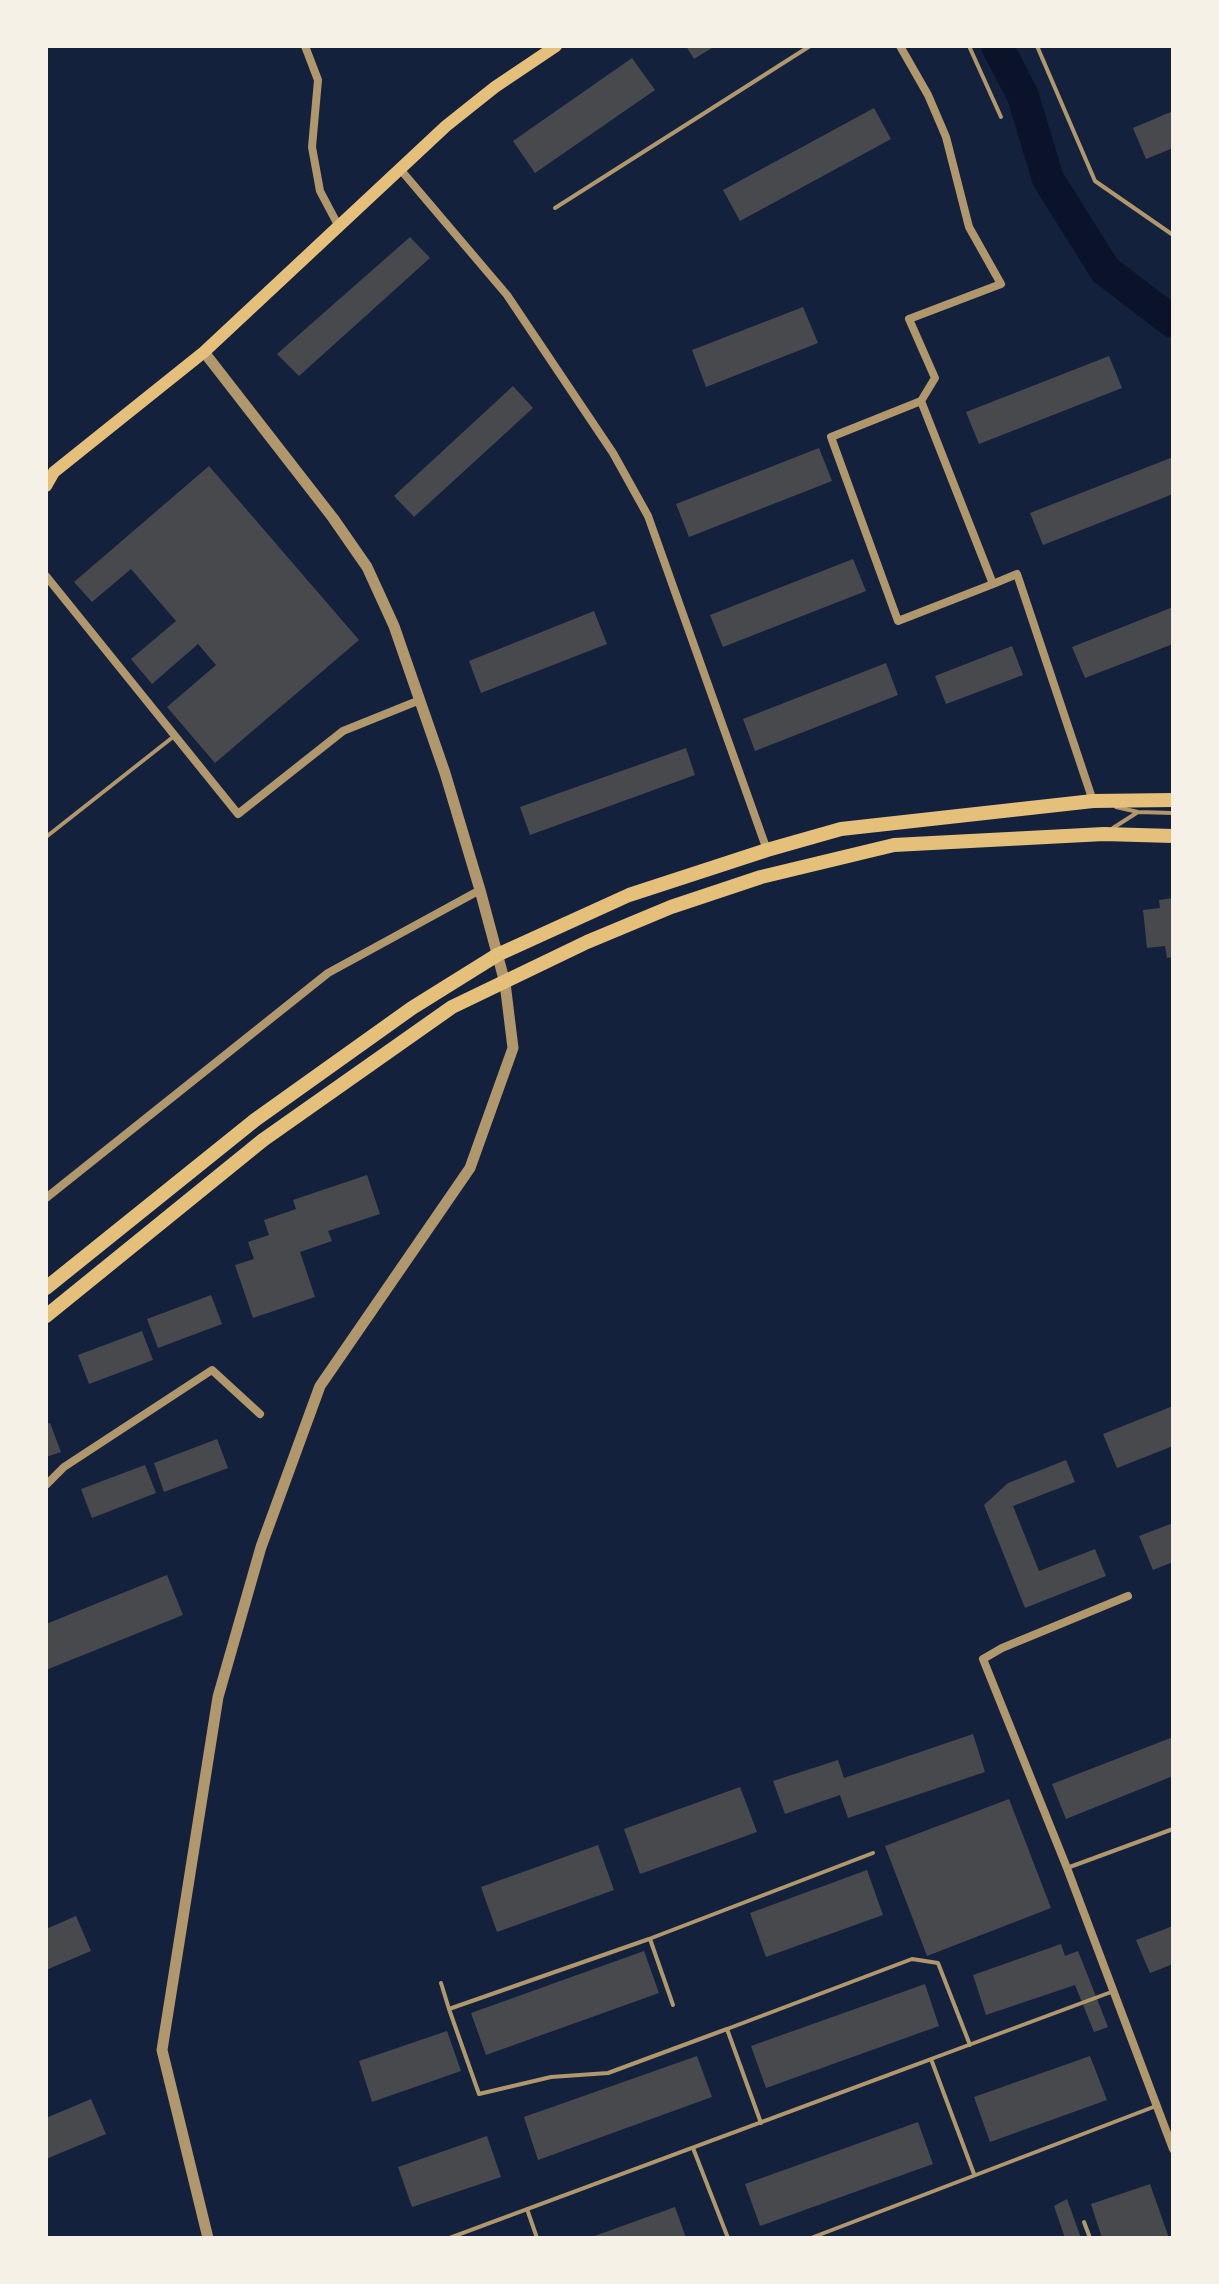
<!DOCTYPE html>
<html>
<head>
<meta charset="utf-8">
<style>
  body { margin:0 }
  #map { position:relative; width:1219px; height:2284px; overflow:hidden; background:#14213d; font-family:Roboto,sans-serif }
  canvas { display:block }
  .frame { position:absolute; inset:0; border:48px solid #f6f1e7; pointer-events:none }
</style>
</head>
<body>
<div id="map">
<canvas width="1219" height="2284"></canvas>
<div class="frame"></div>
</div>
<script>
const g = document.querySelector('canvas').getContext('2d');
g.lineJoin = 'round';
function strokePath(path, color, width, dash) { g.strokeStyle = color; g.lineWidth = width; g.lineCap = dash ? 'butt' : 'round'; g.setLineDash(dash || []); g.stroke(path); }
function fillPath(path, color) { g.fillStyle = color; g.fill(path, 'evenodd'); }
const river = new Path2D(`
  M997,46l26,50 25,83 57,91 68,52`);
const building = new Path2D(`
  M686,46h29l-21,13z
  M632,58l23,32 -120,83 -22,-32z
  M874,108l17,31 -151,82 -17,-31z
  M1173,111v37l-27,11 -13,-31z
  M410,237l20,21 -131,118 -22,-22z
  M803,307l15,36 -112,44 -14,-37z
  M1109,356l13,32 -143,56 -13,-32z
  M513,386l20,22 -119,109 -20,-21z
  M819,448l13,33 -143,56 -13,-33z
  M1173,457v37l-130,51 -13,-32z
  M209,466l150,174 -144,123 -48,-56 49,-42 -18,-21 -46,40 -21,-25 45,-38 -45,-52 -39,33 -18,-20z
  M853,559l13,32 -143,56 -13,-32z
  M1173,607v37l-88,34 -13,-31z
  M594,611l13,33 -126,49 -12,-32z
  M1012,646l11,29 -77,29 -11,-28z
  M886,663l12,32 -143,56 -12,-32z
  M686,748l9,27 -165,60 -10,-28z
  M1173,898v59l-6,1 -2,-12 -18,2 -4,-38 17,-2 -1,-8z
  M367,1175l13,39 -52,17 4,10 -32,11 15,45 -62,21 -18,-53 19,-6 -6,-17 21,-7 -5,-15 32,-11 -3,-9z
  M211,1295l11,29 -64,24 -11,-29z
  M142,1331l11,29 -64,24 -11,-29z
  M1173,1406v40l-56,22 -14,-34z
  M50,1423l11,29 -15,5v-33z
  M217,1439l11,29 -64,24 -10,-29z
  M1066,1460l9,22 -62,24 26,65 56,-22 11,27 -81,32 -41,-103 24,-22z
  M145,1465l11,28 -64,25 -11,-29z
  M1173,1523v39l-20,8 -14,-34z
  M167,1575l16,40 -137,55v-46z
  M973,1734l12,38 -137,46 -8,-23 -55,19 -12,-33 65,-21 6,18z
  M1173,1737v39l-107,43 -14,-35z
  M740,1787l17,45 -117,42 -16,-45z
  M1009,1799l42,109 -124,48 -42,-110z
  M598,1845l16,45 -117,42 -16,-45z
  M867,1870l16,45 -117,42 -16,-44z
  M76,1916l15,35 -45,19v-41z
  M1173,1926v38l-23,9 -14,-33z
  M1061,1944l4,12 13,-5 30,76 -14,5 -19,-47 -89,30 -13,-40z
  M644,1951l15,42 -173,62 -15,-42z
  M925,1984l14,42 -173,62 -15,-42z
  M447,2031l14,40 -89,31 -13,-41z
  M697,2056l15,41 -174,63 -14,-43z
  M1090,2056l17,44 -117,42 -16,-45z
  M91,2099l15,35 -60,25v-41z
  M918,2122l15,42 -173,62 -15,-42z
  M487,2136l14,41 -89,30 -14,-40z
  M1150,2184l19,54h-67l-11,-34z
  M1067,2199l14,39h-16l-11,-32z
  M675,2207l11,31h-97z`);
const service = new Path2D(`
  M969,46l32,71
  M1037,46l58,135 78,54
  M555,208l255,-162
  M1116,807l22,5 35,1
  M1113,828l25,-16
  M46,837l127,-100
  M1067,1868l106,-39
  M650,1939l23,66
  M441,1983l8,26 200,-70 224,-86
  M449,2009l30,85 72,-17 57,-4 119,-44
  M761,2123l-34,-94 185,-70 26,4 32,82
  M693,2148l35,90
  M974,2174l-43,-115 183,-68
  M527,2209l10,29
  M1084,2222l6,16
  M449,2238l482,-179
  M811,2238l345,-132`);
const minor = new Path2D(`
  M305,46l13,34 -6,67 8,44 18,34
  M900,46l28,49 18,42 23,90 32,57 -92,35 26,59 -14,23 72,183 24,-10 76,227
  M400,169l107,126 106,158 35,63 119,334
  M921,401l-90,36 67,184 95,-37
  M46,576l192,238 105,-83 77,-31
  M46,1198l282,-225 152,-83
  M46,1485l18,-18 148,-97 48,44
  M1128,1596l-126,52 -19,11 84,209 106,281`);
const tertiary = new Path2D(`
  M204,352l129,166 34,49 27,59 51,147 35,117 25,93 8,65 -43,120 -150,218 -59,161 -43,150 -56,353 46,188`);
const secondary = new Path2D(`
  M46,486l8,-14 150,-120 242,-226 49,-39 61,-41`);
const primary = new Path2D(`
  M46,1288l209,-168 157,-112 85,-53 132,-60 138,-45 74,-21 252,-28 80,-1
  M46,1316l217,-176 189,-133 135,-65 84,-35 90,-30 133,-32 210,-11 69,2`);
strokePath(river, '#0b132b', 32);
fillPath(building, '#48494c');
strokePath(service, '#b1986c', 4);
strokePath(minor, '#b1986c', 8);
strokePath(tertiary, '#b1986c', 11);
strokePath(secondary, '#e5c07b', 12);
strokePath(primary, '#e5c07b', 14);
</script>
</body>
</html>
